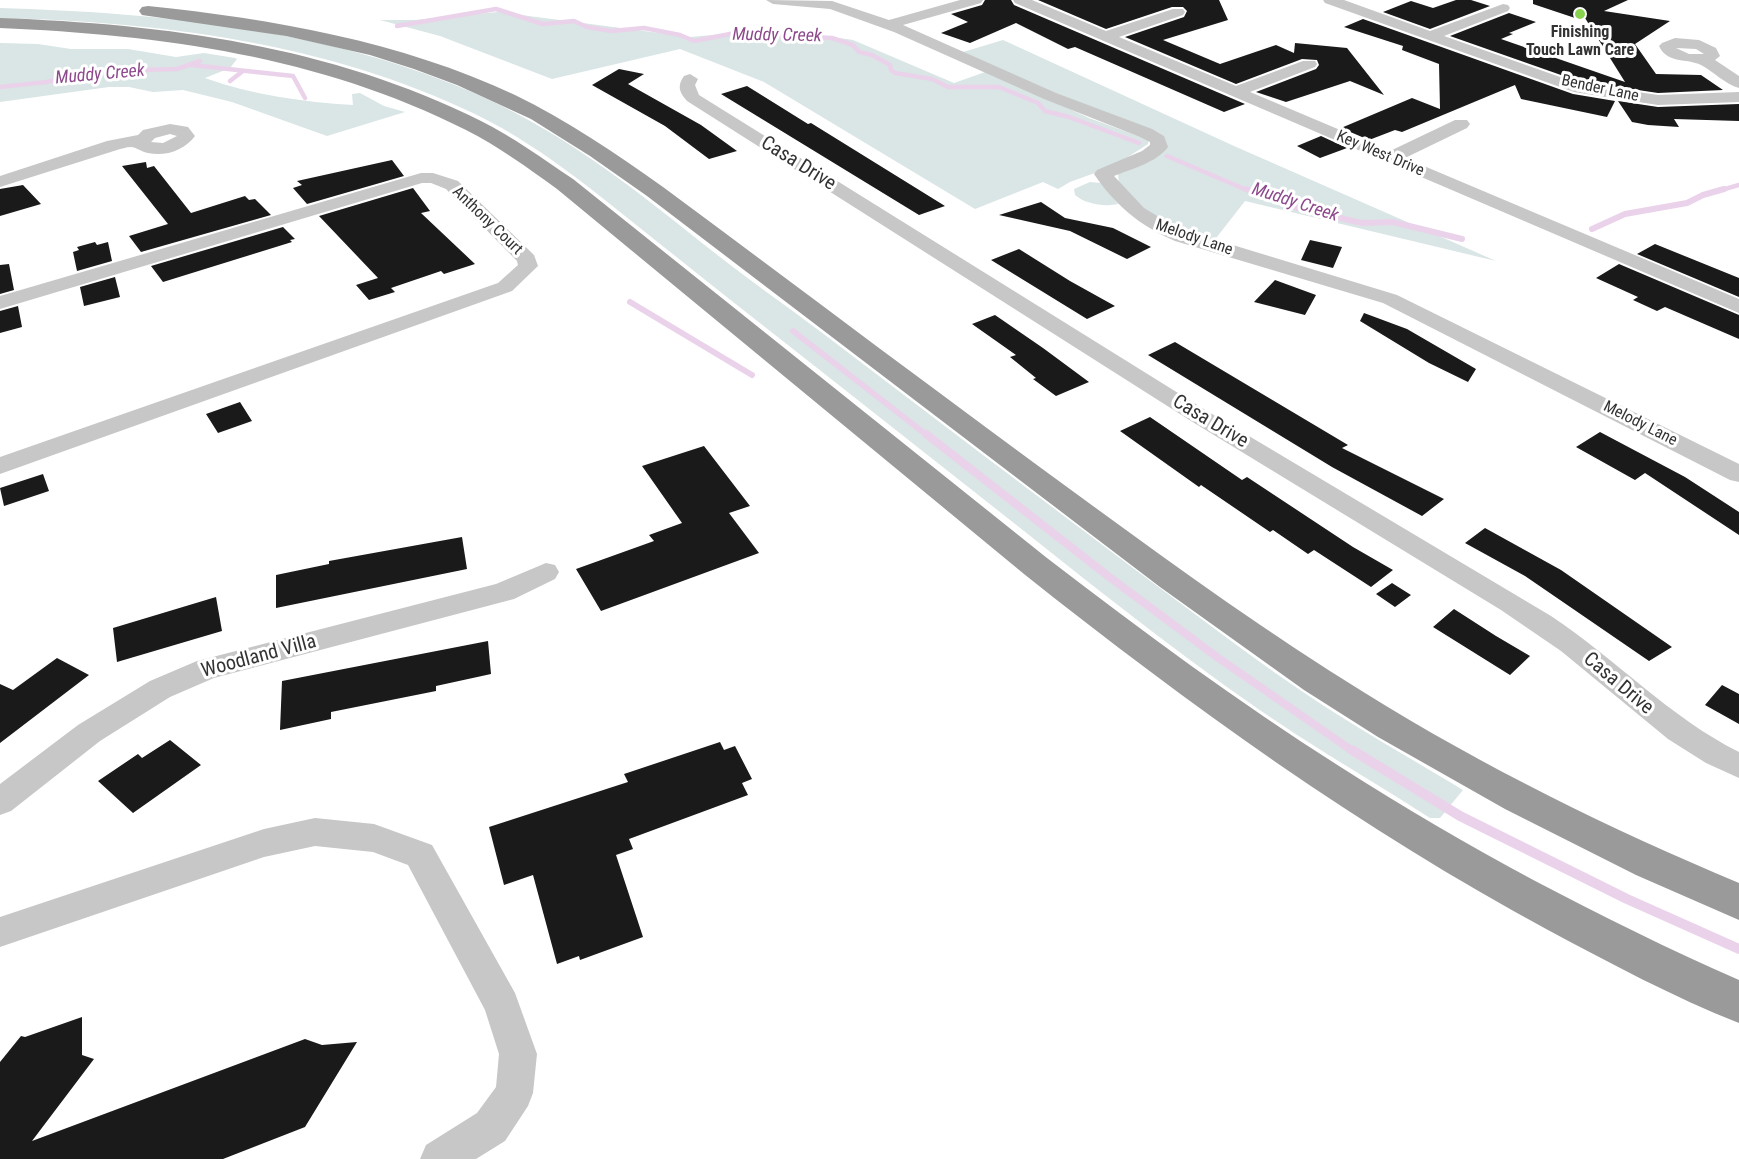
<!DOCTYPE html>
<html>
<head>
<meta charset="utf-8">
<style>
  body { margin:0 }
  canvas { display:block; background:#fff }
</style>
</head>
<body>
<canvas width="1739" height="1159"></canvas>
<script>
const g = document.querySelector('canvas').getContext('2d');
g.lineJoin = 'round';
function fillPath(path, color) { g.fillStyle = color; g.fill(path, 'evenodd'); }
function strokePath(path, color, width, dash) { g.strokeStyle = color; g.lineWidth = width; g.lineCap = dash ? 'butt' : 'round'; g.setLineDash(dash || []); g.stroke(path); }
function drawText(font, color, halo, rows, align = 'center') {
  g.font = font + ' "Roboto Condensed",sans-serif'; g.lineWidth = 6; g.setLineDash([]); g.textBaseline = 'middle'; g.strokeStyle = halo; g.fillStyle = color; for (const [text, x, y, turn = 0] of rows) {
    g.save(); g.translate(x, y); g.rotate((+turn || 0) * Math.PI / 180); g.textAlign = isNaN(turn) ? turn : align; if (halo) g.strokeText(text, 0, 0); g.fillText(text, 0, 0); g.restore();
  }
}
const green = new Path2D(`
  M0,8c159,5 320,20 467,82 88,37 162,94 235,153 40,32 82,61 123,92 104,79 208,158 312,236 62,46 123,93 187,135 45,29 93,56 139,84l-23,28h-10c-45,-29 -91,-56 -136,-85 -94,-62 -182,-132 -270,-202 -77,-61 -154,-121 -231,-182 -40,-31 -80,-63 -119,-94 -64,-50 -125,-105 -199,-141 -148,-71 -312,-92 -475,-96z
  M498,12l192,25 56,-5 66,2 41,6 101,43 34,-12 101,47 60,22 -1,4 -34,22 -44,16 -12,7 -15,-7 -68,27 -211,-127 -84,-33 -128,30 -112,-43 -60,-16h35z
  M1003,40l231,106 262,115 -251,-60 -32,41 -59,-22 -35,-35 -1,-11 49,-29 -5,-10 -7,-4 -65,-19 -127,-60z
  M0,43l38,1 33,5h57l48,8 28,-4 31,5 2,1 -7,9 -25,10c47,17 98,24 148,27l-1,-11 8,-1 24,13 21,6 -78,24 -95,-34 -49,-12 -30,2 -24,-5h-20l-109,15z
  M1090,182l11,1 17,21c-13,3 -33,0 -43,-9l-1,-6z`);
const streamFar3 = new Path2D(`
  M397,26l99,-17 47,15 31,-3 13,6 25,4 32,-3 36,7 14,6 41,-8 97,5 21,7 6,7 13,3 18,10 1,5 4,3 37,6 16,8h51l39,16 7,8 24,6 70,26
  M191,65l102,11 12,22
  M230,81l13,-10
  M0,87l46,-5 58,-11 73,-2 23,-8
  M1167,156l82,35
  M1718,191l21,-6`);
const streamFar2 = new Path2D(`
  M1246,189l58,21 58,13 31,-1 69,17
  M1592,229l33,-15 62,-11 16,-8 21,-6
  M630,302l122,73
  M793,331l135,105`);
const streamFar1 = new Path2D(`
  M926,434l182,142 109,81 137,95`);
const stream = new Path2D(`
  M1352,750l108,66 167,83 112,50`);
const building = new Path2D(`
  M985,0h26l3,5 231,99 -21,8 -149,-65 -7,2 -52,-26 -46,20 -29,-10 27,-11 -17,-8 31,-9z
  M1038,0h181l9,20 -65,20 57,24 56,-19 18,8 1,-10 52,5 37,47 -34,-14 -64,21 -30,-10 60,-23 3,-4 -2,-5 -15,-1 -66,25 -111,-47 59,-20 3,-6 -4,-4h-11l-66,22z
  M1456,0h15l19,6 -60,23 -47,-17 28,-11 22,7z
  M1533,0h95l-24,11 66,10 -35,23 21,30 45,1 22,15 -65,3 -80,-12 -128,-45 59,-23 27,9 -27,11 4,1 -12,5 124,43 -40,-64 -4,2 -48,-16z
  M1363,19l210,75 42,7 -8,16 -86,-18 -6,-14 -113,47 -7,-2 -26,10 -28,-12 71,-30 28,11 -1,-45 -37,-14 1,-4 -59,-19z
  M619,69l25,5 -16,10 73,41 36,26 -28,8 -44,-33 -73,-41z
  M747,86l61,38 3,-1 134,83 -26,9 -198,-121z
  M1618,101l40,6 81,-3v17l-65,-2 5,8 -31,-2 -16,-3z
  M1321,136l26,12 -27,10 -23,-12z
  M392,160l12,16 -97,28 -14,-16 9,-3 -5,-4z
  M146,162l1,6 7,-2 37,47 54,-17 4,4 6,-1 16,16 -130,37 -12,-16 39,-12 -46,-58z
  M23,185l18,19 -41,12v-27z
  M413,188l17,23 -9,2 54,51 -31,10 -3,-3 -50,17 4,4 -26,8 -13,-15 22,-7 -59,-62z
  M1041,202l24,16 48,10 38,19 -24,12 -57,-28 -71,-16z
  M283,227l12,12 -5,1 2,2 -129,40 -12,-16z
  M1310,240l32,7 -9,21 -32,-8z
  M95,242l2,3 11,-3 4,19 -35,10 -4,-19 6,-2 -2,-3z
  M1655,244l84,34v19l-102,-43z
  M1019,249l51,32 45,25 -28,13 -96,-59z
  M9,264l5,26 -14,4v-29z
  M1619,264l120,51v24l-74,-32 -8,4 -24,-11 5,-3 -42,-19z
  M115,277l5,20 -36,9 -4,-19z
  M1275,280l41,15 -11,20 -51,-13z
  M18,306l4,21 -22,6v-22z
  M1364,313l43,16 69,40 -8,13 -39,-19 -69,-42z
  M995,315l48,33 46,34 -33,14 -23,-17 3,-1 -26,-21 6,-2 -44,-31z
  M1175,342l173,103 -6,3 102,51 -22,17 -90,-49 -184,-112z
  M240,402l12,19 -34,12 -12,-19z
  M1150,417l92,63 5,-3 106,70 40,23 -22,17 -57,-37 -6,4 -35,-24 -3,2 -69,-47 -2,2 -79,-56z
  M1600,432l85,45 54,35v23l-94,-62 -10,7 -59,-33z
  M704,446l46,60 -21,7 30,40 -158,58 -25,-42 78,-28 -5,-6 33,-12 -40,-57z
  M43,474l6,17 -45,15 -4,-18z
  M1485,528l76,42 111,77 -23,14 -124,-85 -60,-33z
  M462,537l5,32 -191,39v-33l53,-11v-3z
  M1392,583l19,12 -16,12 -19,-13z
  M216,597l6,34 -105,31 -4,-34z
  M1454,609l42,27 34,20 -20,19 -77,-48z
  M488,641l3,33 -55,12v5l-105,21v7l-51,11 2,-49z
  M57,658l32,17 -89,68v-59l13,6z
  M1722,685l17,9v30l-34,-19z
  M170,740l31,25 -68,48 -35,-32 40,-27 4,4z
  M720,742l4,8 11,-4 17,33 -10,4 6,12 -119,44 4,10 -17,6 27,82 -63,23 -1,-4 -22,8 -24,-89 -29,10 -15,-58 139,-45 -4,-8z
  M82,1017v38l12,4 -62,82 273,-102 17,6 35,-3 -52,85 -82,32h-223v-97l21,-26 4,1z`);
const minor = new Path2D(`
  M766,0l66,1 57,19 71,-20h23l-2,3 -78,22 153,68 96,36 12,7 4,11c-12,16 -37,22 -54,29l30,32 33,20 220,67 342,169v18l-9,-2 -347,-177 -208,-62c-35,-15 -60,-36 -81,-67l3,-4 45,-19 8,-6v-3l-10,-5 -96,-38 -150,-67 -64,-23 -57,-5z
  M1013,0h19l74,31 67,-22h10l2,3 -2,3 -64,22 117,49 67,-25h12l2,3 -2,3 -65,25 140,59 65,-31h12l3,4 -3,4 -62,30 334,141v14l-724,-310z
  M1323,0h21l86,31 73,-27 5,1 2,3 -2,3 -64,25 133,47 81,12 81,-3v10l-81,3 -84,-13 -249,-89z
  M1675,38l24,2 17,8 4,8 -5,4 24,16v12c-14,-4 -25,-16 -38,-23 -14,-7 -34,-1 -42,-19l3,-3zM1676,48l20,1 8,5h-15z
  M690,74l8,5 -3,6 4,10 508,316 344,205c65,43 118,101 188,136v26l-33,-15 -38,-24 -107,-88 -60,-41 -310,-189 -504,-320c-8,-9 -10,-15 -3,-25z
  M170,124l18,3 7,9c-10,14 -30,21 -47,17 -6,-1 -12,-6 -17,-6 -5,0 -10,2 -14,3l-117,37v-11l107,-35 31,-6 5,-5zM170,134l7,2 -14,7 -12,-1 4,-4z
  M421,173h12l25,8 76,74 4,11 -26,25 -512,183v-17l498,-174 20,-18 -1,-4 -71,-72 -15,-6h-9l-422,126v-13z
  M546,563l9,2 4,7 -4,7 -41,20 -300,79 -44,19 -70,44 -89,70 -11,4v-31l78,-59 72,-44 47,-20 299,-77z
  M315,818l59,6 58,21 83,148 22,61 -4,39 -5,13 -23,35 -29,18h-56l6,-14 51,-32 19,-26 3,-33 -14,-44 -77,-145 -35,-13 -58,-6 -51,11 -264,90v-30l264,-88z`);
const highway = new Path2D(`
  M148,6c125,13 252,35 367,89 52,25 100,58 148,92 143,106 286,214 430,319 89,65 178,129 272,187 119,74 245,136 374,190v37l-103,-45 -131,-66 -127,-72 -74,-47 -144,-103 -513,-391 -57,-40 -59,-37 -74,-34 -43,-16 -44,-14 -84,-19 -144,-21 -3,-4 3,-4z
  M0,18c166,6 331,28 481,103 32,16 62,38 92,58l474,379c95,73 191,144 292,208 128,82 262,153 400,214v43c-66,-26 -129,-60 -191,-93 -187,-101 -358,-224 -524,-356l-467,-385c-29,-21 -59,-43 -91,-59 -146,-74 -305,-95 -466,-102z`);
const markers = [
  [1580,14,6,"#88d24d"]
];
const farPoinames = [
  ["Finishing",1580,33],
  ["Touch Lawn Care",1580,51]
];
const farStreetnames = [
  ["Bender Lane",1600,89,12],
  ["Key West Drive",1380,154,23],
  ["Anthony Court",487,221,44],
  ["Melody Lane",1194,238,19],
  ["Melody Lane",1640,424,27]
];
const farWaternames = [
  ["Muddy Creek",777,36,1],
  ["Muddy Creek",100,75,-5],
  ["Muddy Creek",1295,203,18]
];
const streetNames = [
  ["Casa Drive",798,164,32],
  ["Casa Drive",1210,422,31],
  ["Woodland Villa",259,657,-15],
  ["Casa Drive",1618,684,40]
];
fillPath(green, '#dae5e5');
strokePath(streamFar3, '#ead3ea', 4.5);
strokePath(streamFar2, '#ead3ea', 6);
strokePath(streamFar1, '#ead3ea', 8);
strokePath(stream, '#ead3ea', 10);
fillPath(building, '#1a1a1a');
fillPath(minor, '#c7c7c7');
fillPath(highway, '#9a9a9a');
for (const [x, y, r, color] of markers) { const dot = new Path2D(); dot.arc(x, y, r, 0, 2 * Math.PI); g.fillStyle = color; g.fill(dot); strokePath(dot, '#fff', 2); }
drawText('bold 16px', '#333', '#fff', farPoinames);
drawText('16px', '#333', '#fff', farStreetnames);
drawText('italic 18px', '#8d498c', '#fff', farWaternames);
drawText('20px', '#333', '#fff', streetNames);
</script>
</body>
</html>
